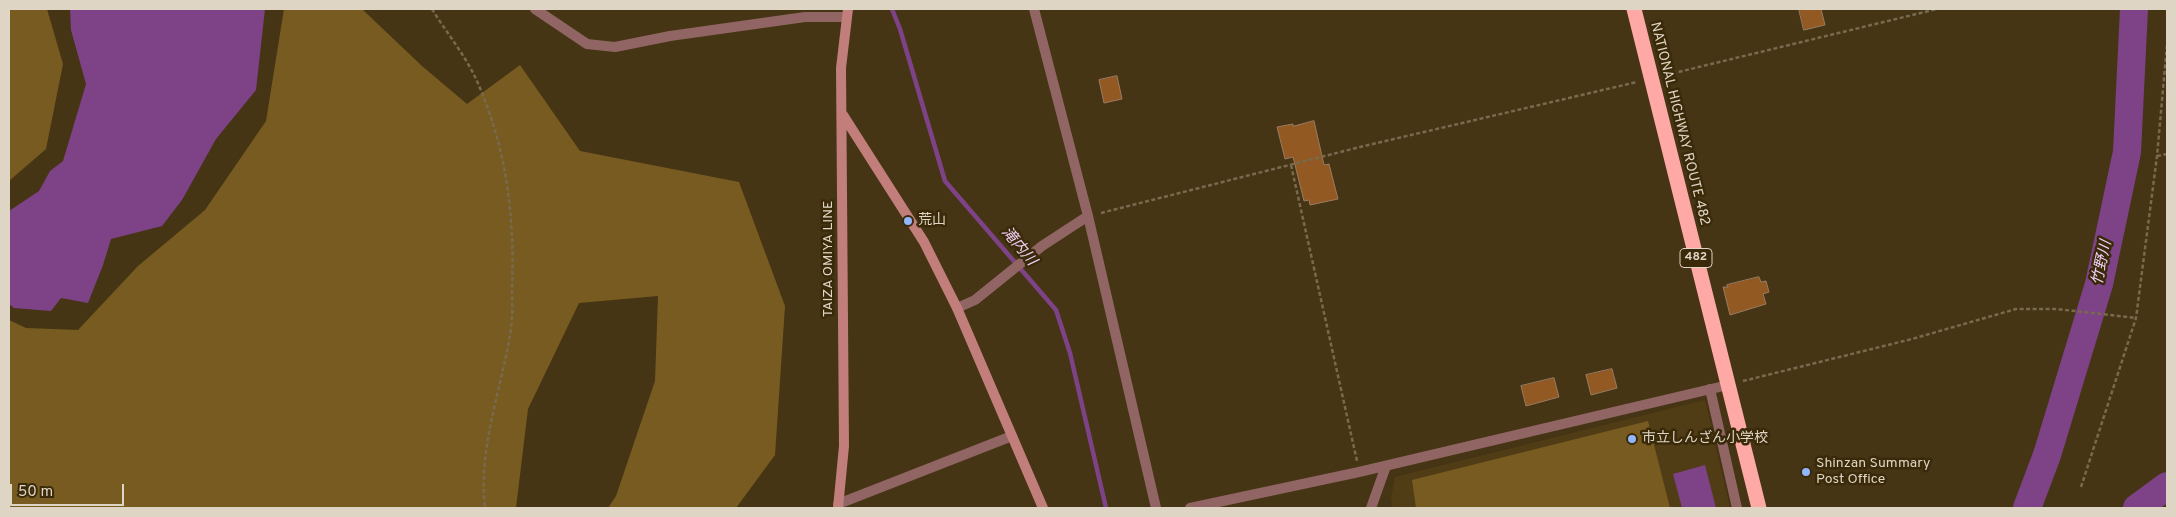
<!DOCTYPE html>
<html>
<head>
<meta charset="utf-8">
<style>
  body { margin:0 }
  #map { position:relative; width:2176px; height:517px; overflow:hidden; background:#453515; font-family:Overpass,sans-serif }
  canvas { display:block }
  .frame { position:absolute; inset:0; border:10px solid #dfd5c4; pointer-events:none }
  .scale { position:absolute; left:10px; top:484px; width:114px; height:22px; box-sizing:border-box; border:2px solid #dfd5c4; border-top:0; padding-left:6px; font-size:15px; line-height:18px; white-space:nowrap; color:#dfd5c4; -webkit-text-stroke:4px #3a2a0a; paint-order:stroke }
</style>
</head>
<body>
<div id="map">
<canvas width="2176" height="517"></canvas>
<div class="frame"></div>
<div class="scale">50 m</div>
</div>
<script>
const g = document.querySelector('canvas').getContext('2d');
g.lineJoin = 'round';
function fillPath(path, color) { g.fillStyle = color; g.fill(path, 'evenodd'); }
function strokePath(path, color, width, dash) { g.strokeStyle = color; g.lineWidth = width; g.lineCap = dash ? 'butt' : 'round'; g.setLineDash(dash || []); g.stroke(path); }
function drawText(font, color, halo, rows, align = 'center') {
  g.font = font + ' Overpass,"Noto Sans JP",sans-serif'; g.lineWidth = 5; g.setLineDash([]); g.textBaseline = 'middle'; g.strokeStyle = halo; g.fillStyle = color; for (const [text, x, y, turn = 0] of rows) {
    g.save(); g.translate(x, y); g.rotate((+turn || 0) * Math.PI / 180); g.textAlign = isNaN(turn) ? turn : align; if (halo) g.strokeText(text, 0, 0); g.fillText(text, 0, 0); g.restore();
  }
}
const built = new Path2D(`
  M1705,400l25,108h-337l-2,-10 4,-21z`);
const green = new Path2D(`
  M9,9h38l16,55 -17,85 -37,32z
  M284,9h78l60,57 45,38 53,-39 60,86 159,31 46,124 -10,149 -39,53h-128l8,-12 39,-115 3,-85 -79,7 -51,106 -12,99h-507v-188l17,8 52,2 60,-64 67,-56 61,-89z
  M1648,421l22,87h-254l-4,-28z`);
const water = new Path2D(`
  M70,9h195l-9,81 -40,49 -34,61 -20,26 -51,13 -8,26 -15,38 -27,-5 -10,13 -37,-3 -5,-4v-93l30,-20 11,-20 13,-10 23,-77 -15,-54z
  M1705,465l11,43h-34l-9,-34z`);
const stream = new Path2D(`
  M892,9l8,20 45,152 111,129 14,43 36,155`);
const river = new Path2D(`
  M2027,508l20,-53 52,-171 28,-132 7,-143
  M2137,508l30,-22`);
const building = new Path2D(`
  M1799,9h22l4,16 -21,5z
  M1117,76l5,23 -18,4 -5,-23z
  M1314,121l10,44 5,-1 9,35 -28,6 -1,-5 -5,1 -11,-44 -8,2 -8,-32 16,-3v2z
  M1759,277l2,5 5,-1 3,11 -6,2 3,10 -36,11 -7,-28h5l-1,-2z
  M1612,369l5,19 -26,7 -5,-20z
  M1554,378l5,19 -33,9 -5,-20z`);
const path = new Path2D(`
  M432,9c14,23 33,46 44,70 30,66 39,137 36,208 0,13 1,28 -1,42 -9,59 -33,118 -26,179
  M1666,75l271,-66
  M2157,156l10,-2
  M1291,165l66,296
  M1101,213l259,-66 277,-65
  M1743,381l169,-42 104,-30h41l79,9
  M2081,487l55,-169 21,-162 10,-111`);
const street = new Path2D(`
  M535,9l52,35 28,3 55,-11 135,-19h41
  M1034,9l54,207 68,292
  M957,308l18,-8 67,-54 46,-30
  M1710,389l27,119
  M838,504l174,-68
  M1190,508l169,-36 369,-87
  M1371,508l15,-42`);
const secondary = new Path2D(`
  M843,115l81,127 33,66 86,200
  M838,508l6,-62 -3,-378 7,-59`);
const highway = new Path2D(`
  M1634,9l125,499`);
const markers = [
  [908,221,5,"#92b7fd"],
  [1632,439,5,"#92b7fd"],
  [1806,472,5,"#92b7fd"]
];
const shields = [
  [1696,258,32]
];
const shieldNames = [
  ["482",1696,258]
];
const streetNames = [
  ["NATIONAL HIGHWAY ROUTE 482",1679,124,76],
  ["TAIZA OMIYA LINE",829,259,-90]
];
const poiNames = [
  ["荒山",918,221],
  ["市立しんざん小学校",1642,439],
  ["Shinzan Summary",1816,464],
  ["Post Office",1816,480]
];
const waterNames = [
  ["滝内川",1018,247,50],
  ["竹野川",2103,263,-78]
];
fillPath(built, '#503d15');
fillPath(green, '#785b20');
fillPath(water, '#7e4287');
strokePath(stream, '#7e4287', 4.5);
strokePath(river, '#7e4287', 28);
fillPath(building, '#925a22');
strokePath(building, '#997b62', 1);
strokePath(path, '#786a4f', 2.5, [4, 2.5]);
strokePath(street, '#916563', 10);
strokePath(secondary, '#c27e7b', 10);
strokePath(highway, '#fea9a5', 15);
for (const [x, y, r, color] of markers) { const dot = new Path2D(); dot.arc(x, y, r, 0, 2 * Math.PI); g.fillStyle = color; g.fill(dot); strokePath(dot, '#3a2a0a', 2); }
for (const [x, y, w] of shields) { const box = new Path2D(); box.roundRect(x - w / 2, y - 9.5, w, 19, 4); g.fillStyle = '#3a2a0a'; g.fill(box); strokePath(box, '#dfd5c4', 1); }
drawText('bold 12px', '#dfd5c4', null, shieldNames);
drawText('14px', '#dfd5c4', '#3a2a0a', streetNames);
drawText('14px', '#dfd5c4', '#3a2a0a', poiNames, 'left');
drawText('italic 15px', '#f2d1f7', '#3a2a0a', waterNames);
</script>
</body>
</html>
